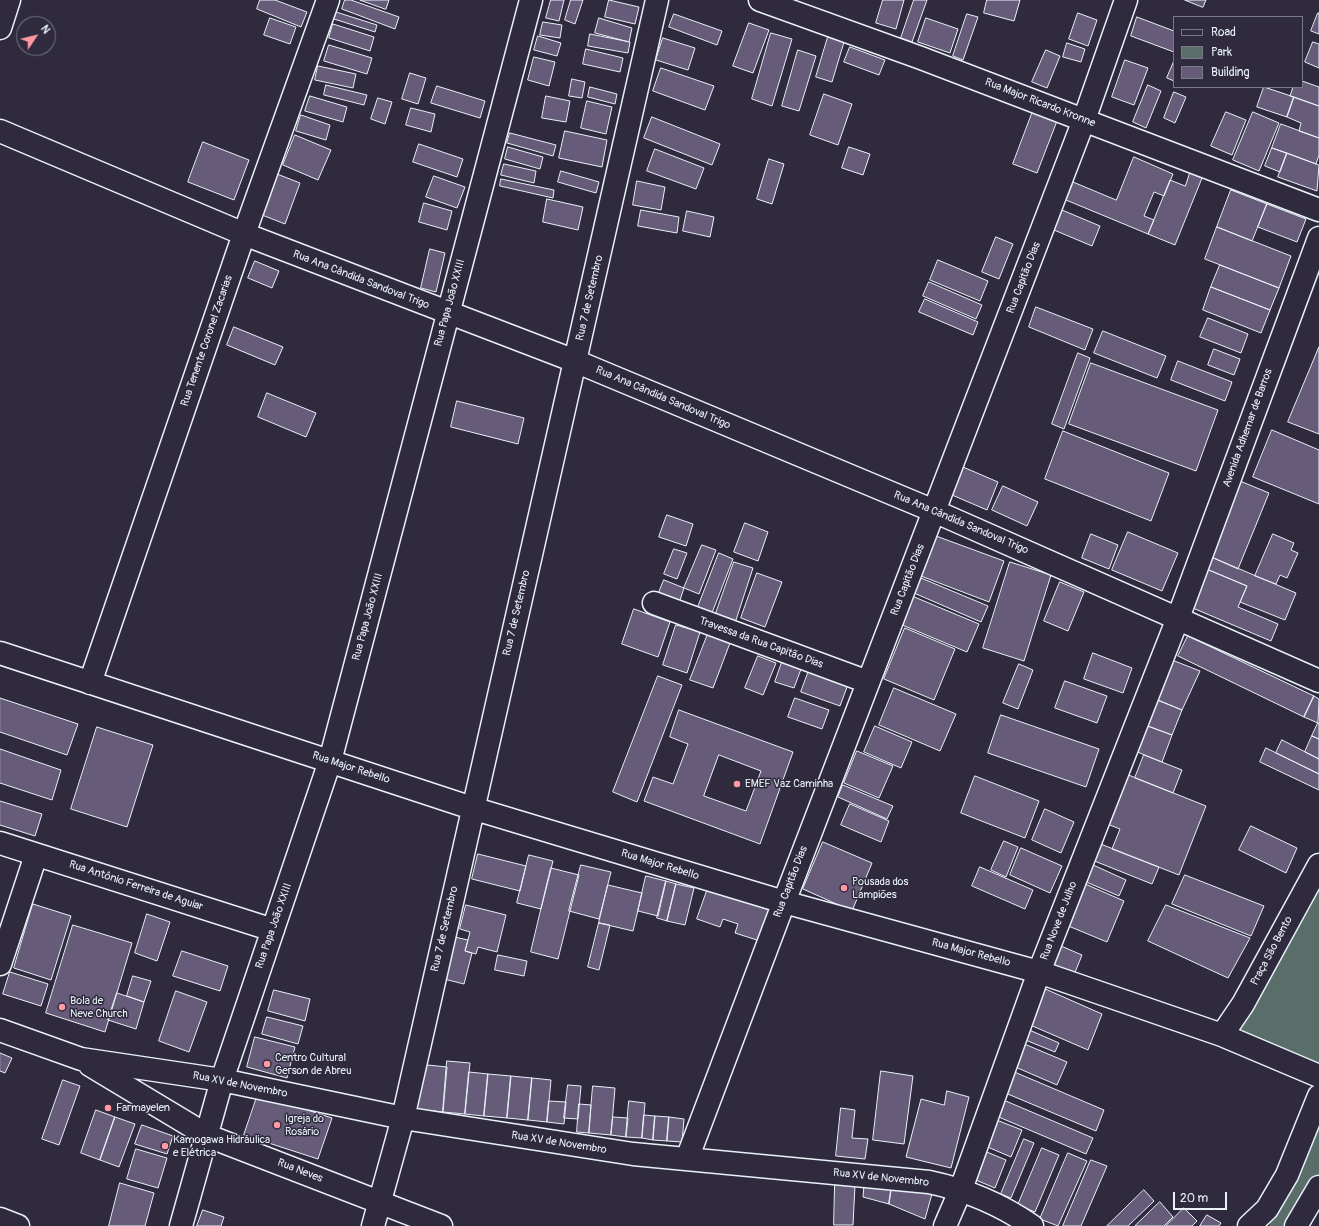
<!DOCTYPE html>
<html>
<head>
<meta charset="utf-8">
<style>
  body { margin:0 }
  #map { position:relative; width:1319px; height:1226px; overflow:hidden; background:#2f2a3d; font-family:Pangolin,sans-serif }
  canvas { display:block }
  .legend { position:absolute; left:1173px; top:16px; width:130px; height:72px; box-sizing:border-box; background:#2f2a3d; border:1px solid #797a88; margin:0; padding:5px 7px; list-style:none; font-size:12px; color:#e8f1f8 }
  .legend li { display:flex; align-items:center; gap:8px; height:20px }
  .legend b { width:20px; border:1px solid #797a88 }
  .north { position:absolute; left:16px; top:16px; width:40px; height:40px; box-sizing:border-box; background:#2f2a3d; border:1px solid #797a88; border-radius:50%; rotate:55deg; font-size:11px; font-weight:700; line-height:16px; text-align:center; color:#e8f1f8 }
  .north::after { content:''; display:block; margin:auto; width:14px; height:18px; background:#ff9aa2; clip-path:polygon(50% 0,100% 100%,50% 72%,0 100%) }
  .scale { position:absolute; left:1173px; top:1192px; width:54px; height:18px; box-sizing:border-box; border:2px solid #e8f1f8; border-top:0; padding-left:5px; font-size:12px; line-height:14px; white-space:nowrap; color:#e8f1f8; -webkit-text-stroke:3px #2f2a3d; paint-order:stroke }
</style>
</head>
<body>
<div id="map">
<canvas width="1319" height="1226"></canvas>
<ul class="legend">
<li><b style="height:5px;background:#2f2a3d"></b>Road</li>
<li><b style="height:11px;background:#596e69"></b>Park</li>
<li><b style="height:11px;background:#665b78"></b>Building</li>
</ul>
<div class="north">N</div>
<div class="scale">20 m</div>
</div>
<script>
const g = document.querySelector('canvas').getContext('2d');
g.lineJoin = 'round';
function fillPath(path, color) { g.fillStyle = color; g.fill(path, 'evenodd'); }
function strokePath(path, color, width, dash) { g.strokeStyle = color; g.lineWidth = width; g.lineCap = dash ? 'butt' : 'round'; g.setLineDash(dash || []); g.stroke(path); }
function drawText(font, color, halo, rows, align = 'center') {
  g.font = font + ' Pangolin,sans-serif'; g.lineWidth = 3; g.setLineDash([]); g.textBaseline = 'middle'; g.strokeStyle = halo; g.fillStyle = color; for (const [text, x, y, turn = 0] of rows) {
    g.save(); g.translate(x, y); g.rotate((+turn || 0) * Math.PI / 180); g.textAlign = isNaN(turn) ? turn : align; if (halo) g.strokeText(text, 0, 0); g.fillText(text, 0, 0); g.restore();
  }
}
const green = new Path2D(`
  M1319,890v175l-82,-36z
  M1319,1125v56l-24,45h-26z`);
const building = new Path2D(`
  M260,0h15l32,12 -6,15 -44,-18z
  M345,0h6l48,17 -4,12 -53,-20z
  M360,0h29l-3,9z
  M551,0h13l-5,21 -13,-3z
  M571,0h12l-8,24 -10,-4z
  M609,0l30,7 -4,17 -30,-7z
  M883,0h21l-8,29 -20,-6z
  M914,0h13l-15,42 -11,-4z
  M987,0h33l-6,21 -30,-8z
  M1185,0h21l-3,7z
  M336,12l41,13 -2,7 -41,-13z
  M1078,13l19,7 -9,26 -19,-7z
  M1318,13h1v21l-8,-3z
  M674,14l48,17 -5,14 -48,-18z
  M967,14l11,3 -15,43 -10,-4z
  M1137,17l37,14v21l-43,-16z
  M270,18l26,9 -6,17 -26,-9z
  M599,18l33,10 -3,14 -34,-9z
  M926,18l32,11 -8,24 -32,-11z
  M543,22l19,3 -2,13 -20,-3z
  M749,23l20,7 -16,43 -20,-7z
  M333,24l41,13 -4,14 -41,-13z
  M771,33l21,6 -20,67 -20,-7z
  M590,34l40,8 -2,11 -40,-7z
  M538,36l23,7 -4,13 -23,-6z
  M828,37l16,5 -12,40 -16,-5z
  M663,38l32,10 -7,22 -32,-10z
  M1313,42l6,2v24l-14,-6z
  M1067,43l18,6 -4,13 -18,-5z
  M329,45l43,13 -5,16 -43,-13z
  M850,47l35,13 -6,15 -35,-13z
  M586,49l37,9 -3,14 -37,-8z
  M798,50l18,6 -17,55 -17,-5z
  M1046,50l14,6 -13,32 -15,-6z
  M534,57l21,5 -6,24 -21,-6z
  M1125,60l23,8 -14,37 -22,-8z
  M1174,61v20l-7,-3z
  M318,66l38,8 -3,14 -38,-8z
  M661,68l53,18 -9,24 -52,-19z
  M410,73l16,5 -8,26 -16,-5z
  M572,79l13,3 -3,16 -13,-2z
  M1302,81l17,6v19l-29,-10 3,-9h9z
  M326,85l41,10 -3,10 -40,-10z
  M1148,85l13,6 -15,37 -13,-6z
  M437,86l48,15 -5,17 -49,-15z
  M590,87l27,7 -2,10 -27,-7z
  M1264,87l30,10 -7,20 -30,-10z
  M1174,92l12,5 -11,26 -11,-5z
  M824,94l28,10 -14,41 -28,-10z
  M310,96l37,11 -4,15 -38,-11z
  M546,96l24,5 -4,21 -24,-4z
  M1294,97l25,9v32l-20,-7 2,-8 -14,-6z
  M378,98l14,4 -7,22 -14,-5z
  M587,101l25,6 -6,27 -25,-6z
  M411,108l24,6 -4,18 -25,-7z
  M1033,111l24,10 -20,52 -24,-9z
  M1226,112l20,8 -14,35 -21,-9z
  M1253,112l26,11 -20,48 -26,-11z
  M301,115l29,10 -4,15 -30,-9z
  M652,117l68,27 -8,21 -68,-27z
  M1281,124l38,14v17l-3,9 -44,-16z
  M565,131l42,9 -5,27 -43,-9z
  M510,133l46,12 -3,11 -46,-13z
  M295,135l36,15 -13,30 -35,-15z
  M203,142l46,18 -15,40 -46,-18z
  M419,144l44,15 -6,18 -44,-15z
  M508,147l35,10 -3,12 -35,-10z
  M849,147l21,7 -7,21 -21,-7z
  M1272,148l15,5 -7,19 -15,-6z
  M655,149l49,19 -8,21 -49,-18z
  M1287,153l32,12 -2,26 -39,-14z
  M1134,157l39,17 -9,22 -10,-4 -10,24 10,4 -6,14 -82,-34 7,-18 43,18z
  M769,159l15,5 -12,40 -15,-5z
  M504,164l32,7 -2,12 -33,-8z
  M561,171l38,11 -3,11 -38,-11z
  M1190,173l12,5 -27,67 -27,-11 22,-54 15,6z
  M277,174l23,9 -15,41 -23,-9z
  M434,176l31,11 -8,21 -31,-11z
  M501,179l53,11 -1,8 -53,-12z
  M637,181l28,6 -4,23 -28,-5z
  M1231,190l36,14 -15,37 -35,-14z
  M547,199l36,8 -5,23 -35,-8z
  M424,203l28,8 -5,19 -28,-8z
  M1267,204l39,15 -9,23 -39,-15z
  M641,210l38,7 -2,16 -39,-7z
  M1062,210l38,16 -8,20 -38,-16z
  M687,211l27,6 -4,20 -27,-6z
  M1217,227l74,29 -12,32 -74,-29z
  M996,237l17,7 -14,35 -17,-7z
  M430,249l15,4 -9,39 -15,-4z
  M938,260l50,21 -8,20 -50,-21z
  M255,261l24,10 -7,17 -24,-10z
  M1220,265l59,23 -9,22 -59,-23z
  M929,282l53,23 -6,14 -53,-23z
  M1211,287l59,23 -9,23 -58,-23z
  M925,299l53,23 -5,13 -54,-23z
  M1036,307l57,22 -8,21 -56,-23z
  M1208,318l40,16 -7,19 -41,-16z
  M234,327l49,20 -8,18 -48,-20z
  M1103,331l63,25 -9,22 -63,-25z
  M1319,347v87l-31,-12z
  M1214,349l26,10 -6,16 -26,-10z
  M1078,353l12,5 -26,71 -12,-5z
  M1178,361l54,21 -7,19 -54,-21z
  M1091,363l127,47 -22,61 -127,-47z
  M267,393l49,20 -10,24 -48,-20z
  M457,401l67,17 -6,26 -67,-17z
  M1272,430l47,20v54l-66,-27z
  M1063,431l106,42 -18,48 -106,-42z
  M963,467l35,15 -11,28 -35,-15z
  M1240,481l29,12 -31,76 -29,-13z
  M1003,486l35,16 -11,24 -35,-16z
  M667,515l26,9 -7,22 -27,-9z
  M745,523l23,9 -10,29 -24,-9z
  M1128,532l50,21 -16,38 -50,-21z
  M1091,534l27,11 -9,24 -27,-11z
  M1273,534l21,9 -3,7 7,3 -11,25 -7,-3 -4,9 -21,-8z
  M936,536l68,25 -15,41 -68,-26z
  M702,545l14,5 -17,44 -15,-6z
  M674,549l13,4 -10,26 -13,-5z
  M719,553l14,6 -21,54 -14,-6z
  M1209,556l87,37 -11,27 -45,-18 7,-16 -43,-18z
  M734,562l19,6 -18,55 -20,-7z
  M1010,562l41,13 -27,86 -41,-13z
  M1204,568l43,18 -9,21 40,17 -7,17 -83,-35z
  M757,573l25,9 -17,45 -24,-9z
  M921,578l67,28 -7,16 -67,-29z
  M664,580l20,8 -5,15 -21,-8z
  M1060,582l24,10 -16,39 -24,-10z
  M912,596l67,28 -12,28 -67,-28z
  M634,609l36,13 -12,35 -36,-13z
  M676,625l24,7 -13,41 -24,-8z
  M711,626l22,9 -20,53 -23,-8z
  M905,628l50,21 -21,51 -50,-21z
  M1188,636l126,60 -10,21 -126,-61z
  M1093,653l39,15 -9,25 -39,-14z
  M785,654l19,7 -10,27 -19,-6z
  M758,656l18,7 -13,32 -18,-7z
  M1172,660l28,11 -18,39 -27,-11z
  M1019,664l14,6 -15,39 -15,-6z
  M811,665l39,14 -10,27 -39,-14z
  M658,676l24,9 -45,117 -24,-10z
  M1065,681l42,15 -10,27 -42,-15z
  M894,688l62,26 -16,37 -61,-26z
  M1314,696l5,3 -1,24 -14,-6z
  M0,698l78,26 -11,31 -67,-23z
  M795,698l34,12 -7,19 -34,-12z
  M1155,699l27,11 -10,25 -27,-10z
  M679,710l114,42 -33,92 -116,-43 9,-24 20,7 15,-40 -18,-7zM719,755l42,16 -15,40 -42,-15z
  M1001,715l98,34 -13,38 -98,-34z
  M1318,723l1,1v15l-7,-3z
  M1145,725l27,10 -10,27 -27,-11z
  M875,726l37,16 -11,26 -37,-16z
  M97,727l56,18 -26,82 -56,-18z
  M1312,736l7,3v20l-14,-7z
  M1282,740l37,19v15l-43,-21z
  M1266,748l53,26v16l-59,-28z
  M0,749l61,21 -9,30 -52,-17z
  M857,751l36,15 -14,32 -35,-15z
  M1144,755l38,15 -9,23 -38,-15z
  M1126,774l80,32 -27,69 -67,-26 8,-20 -13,-5z
  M975,776l64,25 -14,37 -64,-25z
  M843,785l50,21 -6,13 -49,-22z
  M0,801l42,13 -7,22 -35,-11z
  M850,804l39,17 -8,21 -40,-17z
  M1045,809l29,13 -13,31 -29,-13z
  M1251,826l46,22 -11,25 -47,-23z
  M1004,841l14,6 -12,30 -15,-7z
  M823,842l49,21 -20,48 -49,-22z
  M1098,843l61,24 -7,17 -60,-24z
  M1021,848l41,18 -12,27 -40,-18z
  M478,854l48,12 -6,25 -48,-12z
  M529,855l24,6 -12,48 -24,-6z
  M1091,864l35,16 -7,16 -35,-15z
  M581,865l30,7 -12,47 -30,-8z
  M980,867l53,23 -8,19 -53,-23z
  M551,868l28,7 -21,84 -27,-7z
  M1185,875l79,31 -13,30 -79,-32z
  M646,876l20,5 -8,35 -20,-5z
  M666,881l10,3 -9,37 -10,-3z
  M1083,883l41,18 -17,41 -41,-17z
  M676,884l18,4 -9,37 -18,-4z
  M608,885l34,8 -9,38 -34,-8z
  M708,888l62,22 -10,31 -25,-8 3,-9 -15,-5 -3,8 -23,-8z
  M33,904l38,12 -20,64 -37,-12z
  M466,905l40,10 -9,37 -19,-5 -2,7 -11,-3 5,-19 -10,-3z
  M1166,905l84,33 -22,40 -80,-37z
  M147,914l23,8 -13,39 -22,-8z
  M599,923l11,2 -11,45 -11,-3z
  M73,925l59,18 -27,89 -59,-19z
  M450,936l18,4 -3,11 7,2 -8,31 -24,-6z
  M1061,946l21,9 -8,20 -21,-9z
  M182,951l46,15 -8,25 -47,-15z
  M498,955l29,6 -3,15 -29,-6z
  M10,972l38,12 -7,22 -38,-12z
  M133,976l18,5 -7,21 -17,-6z
  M1043,988l59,26 -14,36 -60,-26z
  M274,990l36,9 -5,22 -37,-10z
  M176,991l31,11 -18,50 -30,-11z
  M117,993l27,9 -8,27 -28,-9z
  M267,1017l36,9 -5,18 -36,-10z
  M1027,1029l32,14 -4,9 -32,-13z
  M255,1037l40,10 -8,31 -40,-11z
  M1022,1043l45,19 -10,23 -44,-19z
  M0,1053l12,5 -7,15 -5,-2z
  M447,1061l23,2 -5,51 -22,-2z
  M418,1064l29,3 -4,45 -29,-3z
  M881,1071l32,5 -9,68 -31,-4z
  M1012,1071l92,39 -8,21 -93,-39z
  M469,1072l19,2 -4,42 -19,-2z
  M488,1074l23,2 -4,42 -23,-2z
  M511,1076l21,2 -4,42 -21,-2z
  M532,1078l19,2 -4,42 -19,-2z
  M63,1080l17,6 -21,59 -17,-6z
  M568,1085l13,1 -3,33 -14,-1z
  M593,1086l22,2 -4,47 -22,-2z
  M947,1091l22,6 -18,71 -45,-11 15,-58 23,6z
  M258,1094l74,24 -14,41 -74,-24z
  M1001,1099l92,39 -7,16 -92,-39z
  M549,1101l17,1 -2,22 -17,-2z
  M629,1101l16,2 -3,35 -16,-1z
  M579,1104l12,1 -2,28 -12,-1z
  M841,1108l14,2 -3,28 16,1 -3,20 -29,-3z
  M96,1110l19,7 -15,43 -19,-7z
  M644,1115l11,1 -2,24 -11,-2z
  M655,1116l14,1 -2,24 -14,-1z
  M115,1117l20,7 -16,43 -19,-7z
  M613,1117l15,1 -2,19 -15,-2z
  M669,1117l15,2 -2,23 -15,-1z
  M994,1119l28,11 -11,27 -28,-12z
  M142,1125l31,11 -6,18 -32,-10z
  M1024,1139l10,4 -23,55 -10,-4z
  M1042,1148l17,7 -24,57 -17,-7z
  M136,1149l31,9 -9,30 -31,-9z
  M982,1150l24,10 -11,28 -24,-10z
  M1068,1153l19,8 -29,65 -18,-7z
  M1091,1160l16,6 -26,60h-18z
  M120,1183l34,10 -9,33h-36z
  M892,1184l-3,20 -26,-7 1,-12z
  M892,1184l41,6 -8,29 -36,-15z
  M835,1185h20l-2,40h-19z
  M1144,1190l10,11 -26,25h-21z
  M1160,1202l13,15 -9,9h-29z
  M1184,1208l13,13 -5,5h-26z
  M203,1210l21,7 -3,9h-24z
  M1207,1215l14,8 -2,3h-19z`);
const minor = new Path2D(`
  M760,0l161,58 398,152
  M0,28l9,-28
  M0,131l244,103 331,127 359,150 385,170
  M654,603l214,79
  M0,653l472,155 312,94 255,70 183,63 97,41
  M90,683l154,-449 84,-234
  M0,843l273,87
  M0,964l36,-109
  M0,1030l81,29 141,21 181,38 230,36 296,28c38,8 70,21 103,44
  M1222,1035l21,-31 76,-139
  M90,1065l118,71 233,90
  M687,1159l97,-257 300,-782 42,-120
  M0,1219l18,7
  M181,1226l41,-146 108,-319 201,-761
  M373,1226l30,-108 254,-1118
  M945,1226l16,-37 78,-217 139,-354 141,-380
  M1249,1226l18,-17 20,-34 32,-79
  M1296,1226l23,-39`);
const markers = [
  [737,784,4,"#ff9aa2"],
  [844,888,4,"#ff9aa2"],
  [62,1007,4,"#ff9aa2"],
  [267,1064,4,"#ff9aa2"],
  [108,1108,4,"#ff9aa2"],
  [277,1125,4,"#ff9aa2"],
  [165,1146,4,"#ff9aa2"]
];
const streetNames = [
  ["Rua Major Ricardo Kronne",1040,103,21],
  ["Rua Capitão Dias",1024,278,-69],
  ["Rua Ana Cândida Sandoval Trigo",361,280,21],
  ["Rua 7 de Setembro",590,298,-77],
  ["Rua Papa João XXIII",450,303,-75],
  ["Rua Tenente Coronel Zacarias",207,341,-71],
  ["Rua Ana Cândida Sandoval Trigo",663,398,23],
  ["Avenida Adhemar de Barros",1248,428,-70],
  ["Rua Ana Cândida Sandoval Trigo",961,523,23],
  ["Rua Capitão Dias",908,580,-69],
  ["Rua 7 de Setembro",517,613,-77],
  ["Rua Papa João XXIII",368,617,-75],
  ["Travessa da Rua Capitão Dias",761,643,20],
  ["Rua Major Rebello",351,768,18],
  ["Rua Major Rebello",660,865,17],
  ["Rua Capitão Dias",791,882,-69],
  ["Rua Antônio Ferreira de Aguiar",136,886,18],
  ["Rua Nove de Julho",1059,921,-69],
  ["Rua Papa João XXIII",274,926,-71],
  ["Rua 7 de Setembro",445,929,-77],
  ["Praça São Bento",1272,951,-62],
  ["Rua Major Rebello",971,953,15],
  ["Rua XV de Novembro",240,1085,11],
  ["Rua XV de Novembro",559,1143,9],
  ["Rua Neves",300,1171,21],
  ["Rua XV de Novembro",881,1178,6]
];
const poiNames = [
  ["EMEF Vaz Caminha",745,784],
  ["Pousada dos",852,882],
  ["Lampiões",852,895],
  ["Bola de",70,1001],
  ["Neve Church",70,1014],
  ["Centro Cultural",275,1058],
  ["Gerson de Abreu",275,1071],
  ["Farmayelen",116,1108],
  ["Igreja do",285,1119],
  ["Rosário",285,1132],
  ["Kamogawa Hidráulica",173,1140],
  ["e Elétrica",173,1153]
];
fillPath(green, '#596e69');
fillPath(building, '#665b78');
strokePath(building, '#e8f1f8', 1);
strokePath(minor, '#e8f1f8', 25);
strokePath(minor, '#2f2a3d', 22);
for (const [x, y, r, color] of markers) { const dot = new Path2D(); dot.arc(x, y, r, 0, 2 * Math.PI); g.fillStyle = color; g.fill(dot); strokePath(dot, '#2f2a3d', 1.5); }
drawText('11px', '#e8f1f8', '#2f2a3d', streetNames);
drawText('11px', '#e8f1f8', '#2f2a3d', poiNames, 'left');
</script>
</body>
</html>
